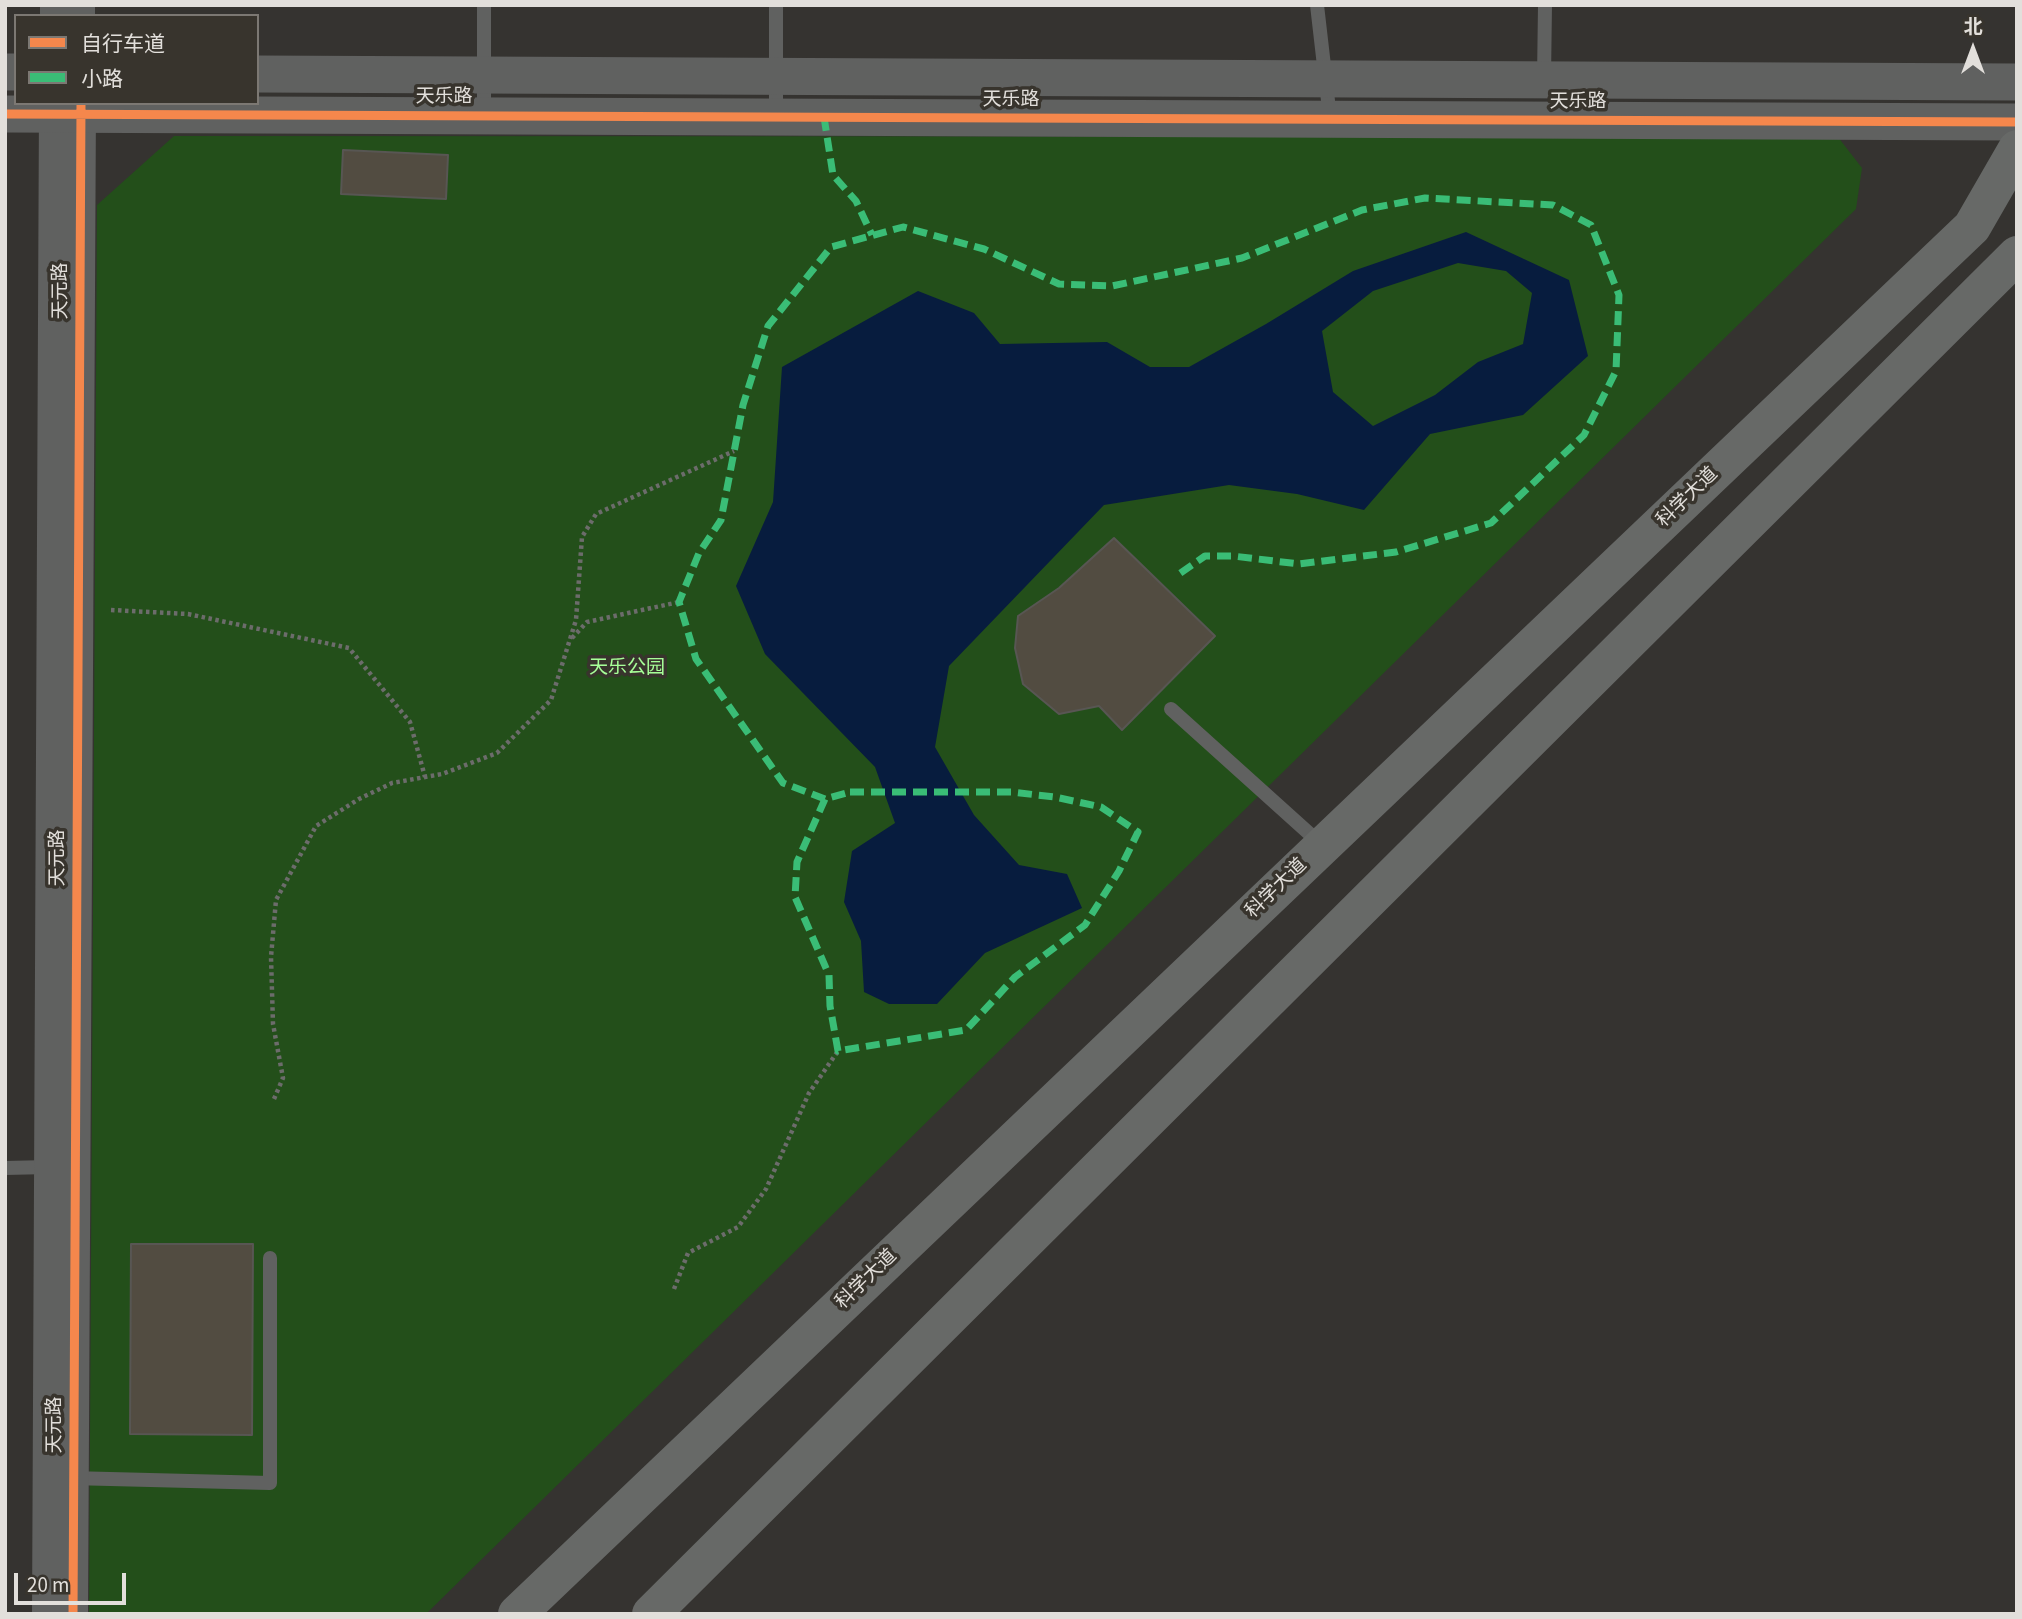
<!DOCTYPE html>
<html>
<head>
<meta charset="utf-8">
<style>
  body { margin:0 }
  #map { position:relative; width:2022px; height:1619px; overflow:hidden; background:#353330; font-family:"Source Sans 3","Noto Sans SC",sans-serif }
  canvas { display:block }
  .frame { position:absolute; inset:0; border:7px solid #e2dfdb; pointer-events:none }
  .legend { position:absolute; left:14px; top:14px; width:245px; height:91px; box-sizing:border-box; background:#38342d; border:2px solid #7c7873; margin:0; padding:9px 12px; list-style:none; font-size:21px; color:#e2dfdb }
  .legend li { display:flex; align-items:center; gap:14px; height:35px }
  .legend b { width:35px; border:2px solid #7c7873 }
  .north { position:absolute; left:1938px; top:14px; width:70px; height:70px; -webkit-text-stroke:5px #38342d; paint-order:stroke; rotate:0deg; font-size:19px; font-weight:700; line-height:28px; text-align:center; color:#e2dfdb }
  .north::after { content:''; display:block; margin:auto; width:24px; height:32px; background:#e2dfdb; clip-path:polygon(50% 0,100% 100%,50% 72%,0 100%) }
  .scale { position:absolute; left:14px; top:1573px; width:112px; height:32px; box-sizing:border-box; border:4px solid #e2dfdb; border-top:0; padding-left:9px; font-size:21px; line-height:24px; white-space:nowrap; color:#e2dfdb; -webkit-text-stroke:5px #38342d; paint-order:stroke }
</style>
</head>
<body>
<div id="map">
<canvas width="2022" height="1619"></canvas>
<div class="frame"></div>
<ul class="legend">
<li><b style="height:9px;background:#f5874c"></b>自行车道</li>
<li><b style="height:9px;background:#3abd76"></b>小路</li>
</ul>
<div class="north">北</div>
<div class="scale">20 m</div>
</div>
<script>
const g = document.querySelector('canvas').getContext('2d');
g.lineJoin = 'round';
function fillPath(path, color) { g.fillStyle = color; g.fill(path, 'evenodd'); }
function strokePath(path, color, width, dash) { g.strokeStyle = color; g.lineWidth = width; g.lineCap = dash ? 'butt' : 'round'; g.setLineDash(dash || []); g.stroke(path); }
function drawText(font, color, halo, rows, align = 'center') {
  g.font = font + ' "Source Sans 3","Noto Sans SC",sans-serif'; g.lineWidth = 7; g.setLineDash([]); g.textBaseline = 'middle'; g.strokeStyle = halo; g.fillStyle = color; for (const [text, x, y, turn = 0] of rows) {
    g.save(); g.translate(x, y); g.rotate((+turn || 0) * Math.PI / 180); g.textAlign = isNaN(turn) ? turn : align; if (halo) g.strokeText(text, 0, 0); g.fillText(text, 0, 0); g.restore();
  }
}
const green = new Path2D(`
  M174,136l1664,1 24,31 -6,41 -1430,1405h-337l8,-1409z`);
const water = new Path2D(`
  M1466,232l103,48 19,76 -65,59 -93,19 -66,76 -67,-16 -68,-9 -125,20 -155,161 -14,81 39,68 45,50 48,9 15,34 -97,45 -48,51h-48l-25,-12 -3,-51 -17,-39 8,-51 43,-28 -20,-56 -110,-113 -29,-68 37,-84 9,-135 136,-76 56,22 26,31 107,-2 43,25h39l77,-43 87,-53zM1458,263l48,8 26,22 -9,51 -45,18 -43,33 -62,31 -40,-34 -11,-61 51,-40z`);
const building = new Path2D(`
  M343,150l105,5 -2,44 -105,-5z
  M1114,538l101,98 -93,94 -23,-24 -40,8 -36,-30 -8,-36 3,-32 41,-28z
  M131,1244h122l-1,191 -122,-1z`);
const path = new Path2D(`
  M111,610l77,4 161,34 61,74 15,55
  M572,638l15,-16 92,-20
  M274,1099l9,-21 -10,-54 -2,-67 5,-57 40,-74 43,-27 33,-16 50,-9 55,-21 54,-53 25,-80 6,-83 14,-23 138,-63
  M674,1289l14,-36 50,-26 28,-38 43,-96 29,-42`);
const service = new Path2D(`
  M776,5v111
  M1317,5l13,113
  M1544,78l1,-73
  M484,116v-111
  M1171,709l151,136
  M5,1168l44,-1
  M70,1478l200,5v-225`);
const minor = new Path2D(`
  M55,5v11
  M80,5v11
  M47,1614l7,-1511
  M73,1614l8,-1511`);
const tertiary = new Path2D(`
  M5,72h11
  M257,74l1760,8
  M5,114l2012,8`);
const primary = new Path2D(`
  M517,1614l1455,-1387 45,-78
  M651,1614l1366,-1359`);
const quiet = new Path2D(`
  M824,117l9,58 23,26 16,34
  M850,792h161l44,5 46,10 37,25 -19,39 -34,54 -70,52 -49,53 -128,21 -8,-45 -1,-31 -34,-78 2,-35 28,-63z
  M825,799l-42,-16 -87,-124 -17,-57 20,-49 22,-33 22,-115 25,-79 63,-79 72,-20 81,22 75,35 53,2 130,-28 120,-48 63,-12 128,7 38,20 28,70 -3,76 -32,64 -93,88 -95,29 -97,12 -66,-8h-28l-26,18`);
const cycleway = new Path2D(`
  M5,114l2012,8
  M73,1614l8,-1509`);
const streetNames = [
  ["天乐路",444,98],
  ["天乐路",1011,101],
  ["天乐路",1578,103],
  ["天元路",62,291,-90],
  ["科学大道",1688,498,-44],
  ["天元路",59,858,-90],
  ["科学大道",1277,889,-44],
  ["科学大道",867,1280,-44],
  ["天元路",56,1425,-90]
];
const parkNames = [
  ["天乐公园",627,669]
];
fillPath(green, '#234f1a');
fillPath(water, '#071c3e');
fillPath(building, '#524c41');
strokePath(building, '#585653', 2);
strokePath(path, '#6c6c6b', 4.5, [3.5, 3.5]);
strokePath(service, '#606160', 14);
strokePath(minor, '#606160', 30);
strokePath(tertiary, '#606160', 37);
strokePath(primary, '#676967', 38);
strokePath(quiet, '#3abd76', 7, [14, 7]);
strokePath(cycleway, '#f5874c', 9);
drawText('19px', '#e2dfdb', '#38342d', streetNames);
drawText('19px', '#a7ff98', '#38342d', parkNames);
</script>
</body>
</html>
